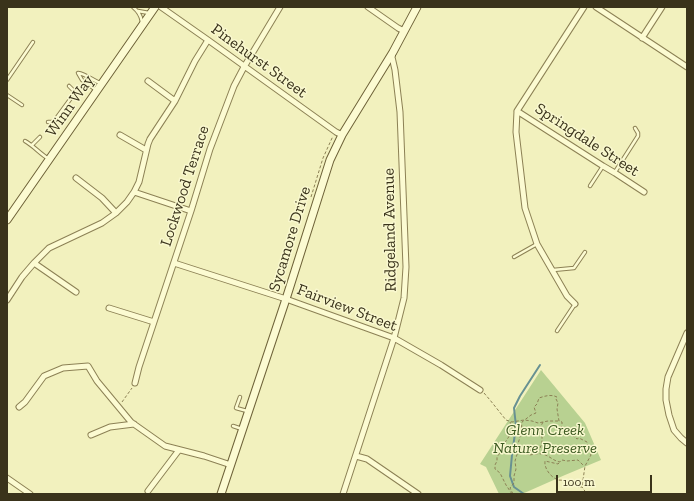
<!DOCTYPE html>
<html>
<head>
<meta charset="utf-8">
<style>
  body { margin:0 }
  #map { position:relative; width:694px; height:501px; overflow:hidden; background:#f2f1be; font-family:"Zilla Slab",serif }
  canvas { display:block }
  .frame { position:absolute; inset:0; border:8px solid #3a331b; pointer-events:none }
  .scale { position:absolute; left:556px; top:475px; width:96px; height:18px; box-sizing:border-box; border:2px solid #3a331b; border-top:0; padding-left:5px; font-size:12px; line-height:14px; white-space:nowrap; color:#3a331b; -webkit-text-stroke:3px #f9f8cf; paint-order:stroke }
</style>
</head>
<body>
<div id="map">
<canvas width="694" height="501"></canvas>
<div class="frame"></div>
<div class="scale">100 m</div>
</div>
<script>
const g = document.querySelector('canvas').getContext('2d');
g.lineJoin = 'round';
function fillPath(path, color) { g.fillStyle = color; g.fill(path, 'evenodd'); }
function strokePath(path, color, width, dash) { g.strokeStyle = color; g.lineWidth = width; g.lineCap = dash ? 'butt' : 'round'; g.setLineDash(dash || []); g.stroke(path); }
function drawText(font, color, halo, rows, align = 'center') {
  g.font = font + ' "Zilla Slab",serif'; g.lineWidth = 3; g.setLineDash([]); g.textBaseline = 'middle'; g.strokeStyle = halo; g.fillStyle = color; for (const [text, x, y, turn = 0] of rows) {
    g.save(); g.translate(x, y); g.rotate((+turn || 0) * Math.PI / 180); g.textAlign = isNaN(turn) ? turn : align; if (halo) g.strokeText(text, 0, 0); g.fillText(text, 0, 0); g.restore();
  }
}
const green = new Path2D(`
  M541,370l44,53 16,37 -36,15 -43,19h-23l-13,-27 -6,-3z`);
const stream = new Path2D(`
  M524,494l-10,-7 -4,-11 2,-21 4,-29 -2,-18 6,-12 20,-31`);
const path = new Path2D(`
  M311,197l12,-39 10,-22
  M484,393l6,7 16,20 6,2 12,-2 8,1 6,2 10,-2h11
  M122,402l10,-14
  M510,422l2,5 -2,8 -8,12v3l-5,7v4l-2,4v4l5,4 6,12 6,9
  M543,422l-2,4 -1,9 2,2v6l-2,5 -11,3 -1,4c5,0 9,-2 14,-1 7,1 11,7 18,8l2,-2 5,1 11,-1 6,6
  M559,463l-1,1 -13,-3c-1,7 5,15 11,18 3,2 7,1 10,1l5,5 4,-1 3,3h4l5,7
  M513,494l-3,-6 4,-5v-7l2,-7 -1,-8 4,-13 -1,-4 3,-11 1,-11 9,-7 5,-2 -2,-6 3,-3 2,-6c6,-2 12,-4 18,-1l-1,2 2,4 -1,6 2,12 3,1v3l-1,2c3,6 11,7 16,12l2,-1 8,4 4,13 -6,11 -3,21`);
const lane = new Path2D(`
  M133,7c5,4 8,8 9,15
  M138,11l11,2
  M7,80l26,-38
  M96,90l-14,-10 -4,-7c8,1 14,7 22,10
  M7,95l15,10
  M48,122h4l3,-2 19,-26 -1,-4 -4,-4
  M25,141c9,5 15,13 24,18
  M32,145l8,-8
  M615,172l23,-36v-3l-3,-5
  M590,186l13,-20
  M514,257l23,-13
  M553,270l21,-2 11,-16
  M557,331l18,-27
  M240,397l-4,11 11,3
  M233,426l9,3`);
const street = new Path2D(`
  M161,7l47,33 128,92 6,3
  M368,7l30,21 6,3
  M596,7l91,60
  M642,38l20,-31
  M148,81l27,20
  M517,111l86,55 12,7 29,19
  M120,135l26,15
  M76,178l26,20 14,15
  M134,192l57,19
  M34,263l42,29
  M174,263l112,36 108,39 47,27 39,25
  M7,300l15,-23 12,-14 15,-15 53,-25 14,-10 11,-11 7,-10 5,-10 9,-38 2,-5 25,-38 20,-40 13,-21
  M575,304l-8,-8 -30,-52 -12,-36 -9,-76 1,-21 67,-104
  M109,308l45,14
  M687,333l-19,44 -2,12v11l3,15 5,15 7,8 6,5
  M135,383l4,-16 52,-156 19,-62 24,-63 10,-19 36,-60
  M19,407l6,-5 19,-26 19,-8 25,-2 9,15 34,41 34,24 39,10 27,9
  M91,435l19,-8 24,-3
  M356,456l11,3 51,35
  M7,478l23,16
  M148,491l31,-41
  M343,494l51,-156 10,-40 2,-31 -6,-155 -5,-42 -3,-13 1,-4`);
const secondary = new Path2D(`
  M7,220l148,-213
  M221,494l65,-195 44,-139 12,-25 51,-83 24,-45`);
const streetNames = [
  ["Pinehurst Street",259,61,36],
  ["Winn Way",70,106,-55],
  ["Springdale Street",587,140,33],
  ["Lockwood Terrace",185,186,-72],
  ["Ridgeland Avenue",390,230,-91],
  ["Sycamore Drive",290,239,-73],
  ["Fairview Street",347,308,21]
];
const parkNames = [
  ["Glenn Creek",545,430],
  ["Nature Preserve",545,448]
];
fillPath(green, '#b8d191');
strokePath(stream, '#689192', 2);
strokePath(lane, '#8c8155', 4.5);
strokePath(street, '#8c8155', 7);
strokePath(secondary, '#6e6238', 9);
strokePath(path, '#8c8155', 1, [3, 2]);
strokePath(lane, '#fcfbd2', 2.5);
strokePath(street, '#fcfbd2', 5);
strokePath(secondary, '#fcfbd2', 7);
drawText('16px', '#3a331b', '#f9f8cf', streetNames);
drawText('italic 16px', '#3b5920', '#f9f8cf', parkNames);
</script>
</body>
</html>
